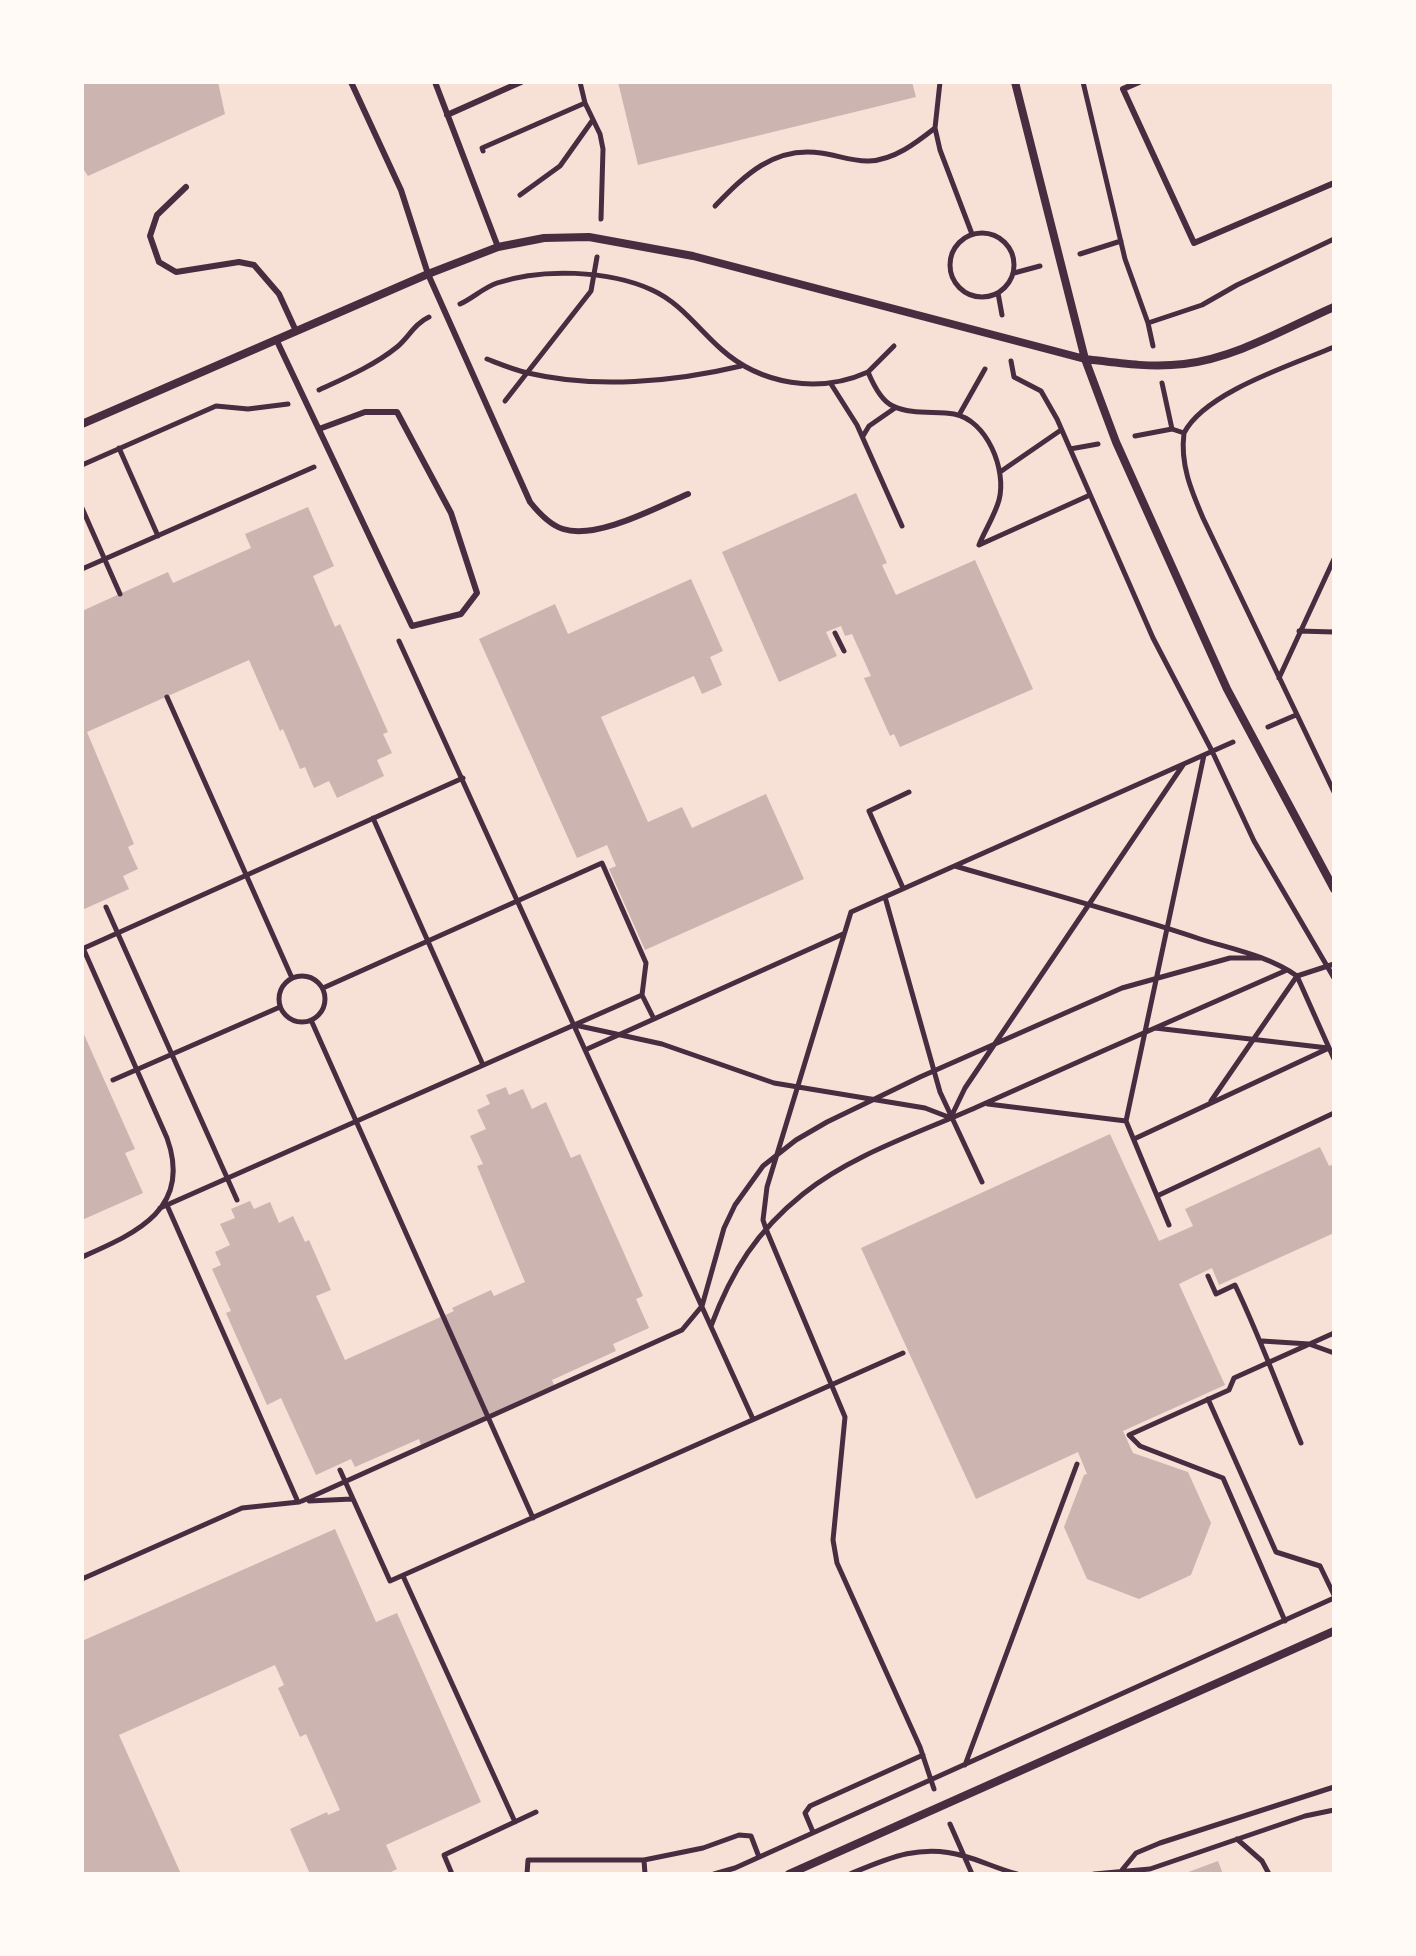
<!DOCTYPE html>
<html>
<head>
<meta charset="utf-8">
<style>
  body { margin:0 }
  #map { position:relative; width:1416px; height:1956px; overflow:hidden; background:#f7e1d7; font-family:Helvetica,sans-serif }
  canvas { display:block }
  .frame { position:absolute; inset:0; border:84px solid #fffaf5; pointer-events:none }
</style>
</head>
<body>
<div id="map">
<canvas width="1416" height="1956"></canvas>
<div class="frame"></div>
</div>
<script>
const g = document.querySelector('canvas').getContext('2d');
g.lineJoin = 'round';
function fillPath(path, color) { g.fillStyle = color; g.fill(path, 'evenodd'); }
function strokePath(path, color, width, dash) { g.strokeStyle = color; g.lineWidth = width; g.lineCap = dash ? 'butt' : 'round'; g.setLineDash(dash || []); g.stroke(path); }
const building = new Path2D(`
  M82,82h136l7,32 -137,62 -6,-9z
  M618,82h294l4,15 -278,68z
  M856,493l31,70 -5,2 14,30 79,-35 58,129 -133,58 -6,-13 -4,2 -26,-58 7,-2 -19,-42 -7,2 -4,-10 -15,6 11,24 -58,26 -57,-130z
  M308,507l26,59 -21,10 22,51 5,-3 48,108 -5,2 9,19 -15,7 7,16 -47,22 -8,-17 -15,7 -9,-21 -5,2 -17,-40 -3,2 -31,-71 -162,72 47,112 -6,3 10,22 -15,7 6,13 -47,21v-299l86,-39 5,11 78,-35 -6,-14z
  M691,579l32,72 -13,6 12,28 -20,9 -8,-18 -93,41 47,105 34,-15 10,21 74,-34 38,85 -159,71 -36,-81 7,-3 -9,-21 -30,13 -98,-219 76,-35 13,30z
  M82,1030l53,119 -10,4 18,40 -61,27z
  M506,1087l3,8 14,-6 9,20 14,-7 25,56 9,-4 63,142 -7,3 13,29 -36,16 3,7 -64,29 2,5 -133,60 -2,-6 -64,28 -4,-8 -35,16 -35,-77 -14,7 -41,-92 5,-2 -19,-42 9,-4 -6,-13 15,-7 -10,-21 15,-6 -4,-9 19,-8 4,8 16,-7 9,21 14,-7 12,26 4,-2 22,50 -15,6 29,64 109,-49 -2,-3 39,-18 3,6 31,-14 -48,-116 6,-2 -13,-28 16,-7 -9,-19 13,-6 -4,-9z
  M1110,1134l49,107 34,-15 -8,-17 135,-62 9,19 5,-2v69l-115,52 -7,-17 -33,16 46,101 -102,46 10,22 55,19 23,51 -20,52 -52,24 -52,-20 -23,-52 20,-52 3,-1 -9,-22 -102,47 -115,-251z
  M335,1529l41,93 21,-9 84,189 -95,43 11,24 -10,5h-77l-20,-45 37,-17 1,3 12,-5 -34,-76 -6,3 -22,-49 6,-3 -9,-20 -156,70 62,139h-99v-233z
  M1218,1861l5,13h-40z`);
const path = new Path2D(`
  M580,82l5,21 15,31 3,15 -2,70
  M940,82l-5,46 5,22 32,84
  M1083,82l42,177 23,64 5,23
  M483,151l-1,-3 103,-45
  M520,195l40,-29 32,-45
  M715,206c30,-31 59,-60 106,-53 15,2 34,9 48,8 25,-1 47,-18 66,-33
  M950 265a32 32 0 1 1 64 0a32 32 0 1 1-64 0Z
  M1080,254l41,-13
  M1014,273l26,-7
  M998,293l4,22
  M460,304c13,-6 23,-16 37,-21 44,-15 112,-13 155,7 29,13 46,39 69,59 40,36 98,45 147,23 5,12 13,29 25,34 18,9 42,5 61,8 33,6 53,56 45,86 -4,15 -14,30 -20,45l111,-50
  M1148,323l54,-18 35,-20 97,-46
  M487,359c13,5 27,11 41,14 67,16 146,9 213,-7
  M1011,361l3,16 27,14 16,28 96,219 59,113 42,90 80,137
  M868,372l26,-26
  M1162,383l10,46
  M831,384l26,41 45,101
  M319,390c26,-12 56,-25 78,-43 12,-10 17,-23 32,-30
  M505,401l86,-110 6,-34
  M959,415l26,-46
  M1184,433c-4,31 7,57 19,85l131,274
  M863,436l6,-10 26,-18
  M1135,436l37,-7 12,4c21,-41 108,-68 150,-86
  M119,448l39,88
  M1070,449l28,-5
  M82,465l134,-59 32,3 40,-5
  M1000,472l61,-42
  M82,508l38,86
  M82,569l232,-102
  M1299,631l35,1
  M835,633l9,18
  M399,641l354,778
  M1279,678l55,-119
  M167,697l125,281
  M1268,727l28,-12
  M373,818l110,247
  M955,866c82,24 164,46 245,73 32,10 69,17 97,37l37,83
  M903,888l-34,-77 40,-19
  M885,897l55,195 42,90
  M106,907l131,293
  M82,949l381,-171
  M279 999a23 23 0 1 1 46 0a23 23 0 1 1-46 0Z
  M323,988l279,-125 44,100 -4,32 12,24
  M311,1020l222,498
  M575,1025l87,19 112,39 151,25 26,10
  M1155,1028l173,20
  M585,1050l258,-116
  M113,1080l167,-73
  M1211,1101l86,-125 37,-12
  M988,1104l138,17
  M951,1117l14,-29 218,-323
  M1134,1139l195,-91
  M1157,1196l177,-83
  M166,1203l132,299
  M160,1208l482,-213
  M1169,1225l-43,-104 78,-366
  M82,1257c52,-23 111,-47 85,-119l-84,-190
  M1208,1276l8,18 19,-9c25,52 44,105 66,158
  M711,1326c21,-56 46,-95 92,-132 50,-40 116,-61 174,-87 103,-46 207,-92 310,-137
  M1262,1341l47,3 25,9
  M1208,1399l68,153 44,14 14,29
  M340,1470l50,111 513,-228
  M302,1501l380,-171 20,-24 22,-78 11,-23 28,-39 33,-26 31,-18 93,-45 202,-89 108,-30h32
  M309,1501l43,-2
  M403,1576l112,246
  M82,1579l160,-71 57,-6
  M1285,1621l-62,-143 -83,-32 -11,-11 100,-45 5,-12 100,-45
  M965,1765l112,-301
  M934,1789l-14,-42 -83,-184 -4,-23 12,-123 -79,-188 -3,-9 4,-33 84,-275 382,-170
  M950,1824l22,50
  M813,1832l-8,-19 5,-7 113,-51
  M1237,1839l25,22 7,13
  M644,1860l1,14
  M1122,1870l14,-17 24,-10 174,-56
  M452,1874l-8,-19 92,-43
  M527,1874l1,-14h116l59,-12 36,-13 12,1 8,21
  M714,1874l21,-6 599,-270
  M850,1874c38,-16 71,-31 114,-18 18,5 34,13 53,18
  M1094,1874l56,-5 155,-53 29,-6`);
const service = new Path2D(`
  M351,82l50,108 27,84 102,228c8,10 20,23 33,27 34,11 94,-22 125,-35
  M435,82l63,165
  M1139,82l-16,7 71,154 140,-60
  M447,115l74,-33
  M186,187l-29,28 -7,21 9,26 17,10 63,-10 15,3 25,29 17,37
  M276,339l136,287 49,-12 16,-21 -26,-80 -54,-101h-32l-46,17`);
const minor = new Path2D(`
  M1015,82l70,277 31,83 111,247 107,200
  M82,424l346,-150 70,-27 46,-9 45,-1 104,19 392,103c33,4 65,9 99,5 52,-6 102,-36 150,-57
  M789,1874l545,-243`);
fillPath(building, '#ccb4b1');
strokePath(path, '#4a2c40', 5);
strokePath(service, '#4a2c40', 6);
strokePath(minor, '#4a2c40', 8);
</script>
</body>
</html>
